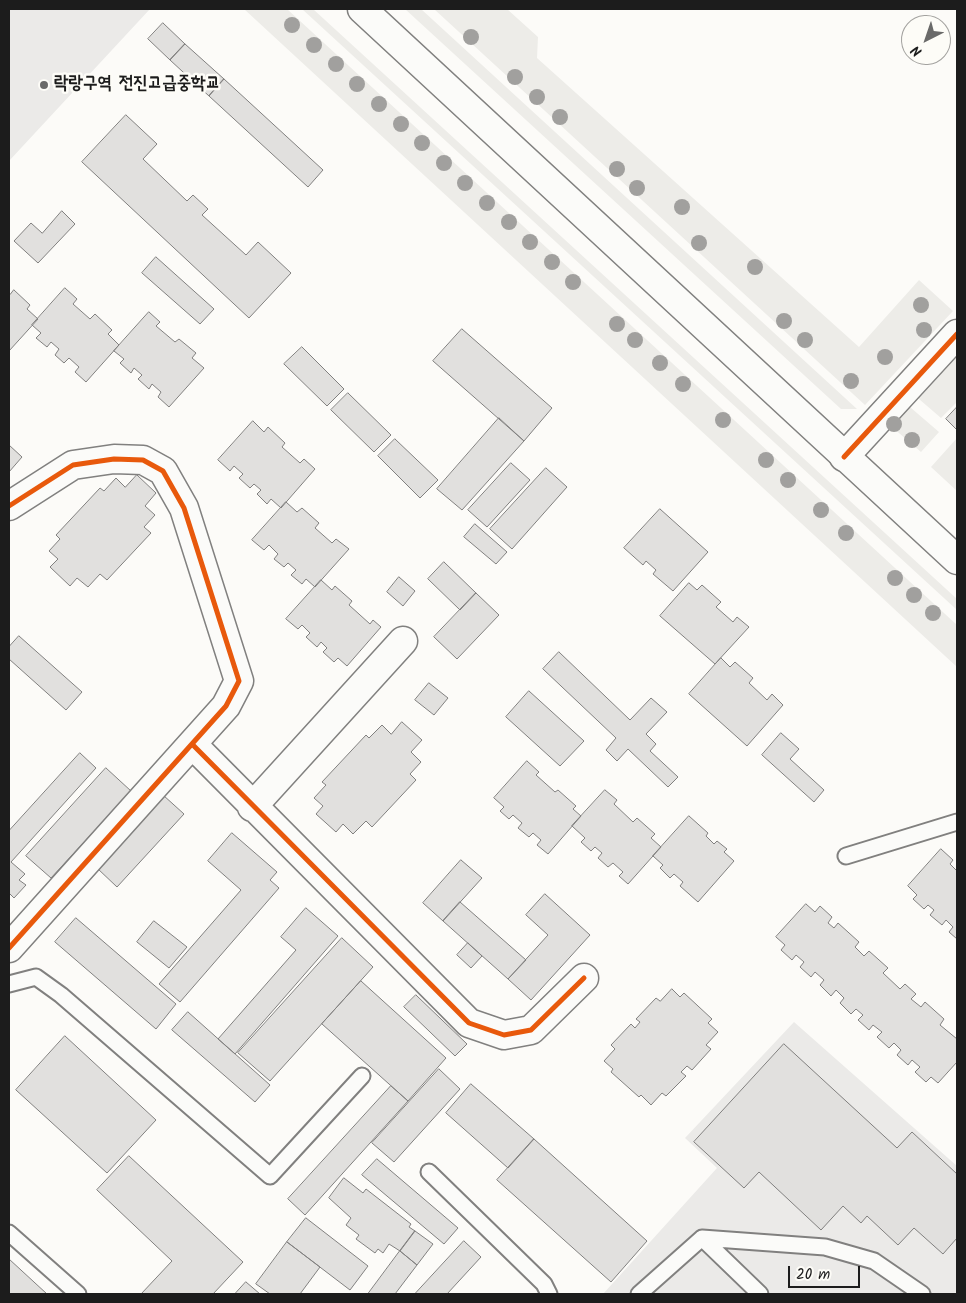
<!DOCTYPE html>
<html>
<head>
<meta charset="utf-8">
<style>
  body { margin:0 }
  #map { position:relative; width:966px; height:1303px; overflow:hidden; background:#fcfbf8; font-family:Kalam,sans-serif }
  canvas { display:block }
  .frame { position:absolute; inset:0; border:10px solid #1c1c1c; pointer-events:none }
  .north { position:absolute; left:901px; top:15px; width:50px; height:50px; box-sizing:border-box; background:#fdfcf7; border:1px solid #a3a29f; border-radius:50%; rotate:221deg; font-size:14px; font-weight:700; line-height:20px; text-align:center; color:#1c1c1c }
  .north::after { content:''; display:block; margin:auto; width:18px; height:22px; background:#6a6a69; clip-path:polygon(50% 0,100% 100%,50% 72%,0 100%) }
  .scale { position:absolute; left:788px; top:1266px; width:72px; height:22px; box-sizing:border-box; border:2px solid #1c1c1c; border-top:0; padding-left:6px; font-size:15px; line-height:18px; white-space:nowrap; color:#1c1c1c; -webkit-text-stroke:4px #fdfcf7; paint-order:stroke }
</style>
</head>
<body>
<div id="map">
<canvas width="966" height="1303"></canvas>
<div class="frame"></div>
<div class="north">N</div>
<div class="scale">20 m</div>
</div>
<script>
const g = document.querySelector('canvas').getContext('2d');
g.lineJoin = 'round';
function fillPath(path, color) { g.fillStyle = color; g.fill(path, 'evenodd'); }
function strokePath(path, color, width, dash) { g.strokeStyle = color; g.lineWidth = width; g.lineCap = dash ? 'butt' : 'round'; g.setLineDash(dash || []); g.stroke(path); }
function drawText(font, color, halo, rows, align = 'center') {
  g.font = font + ' Kalam,"Poor Story",sans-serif'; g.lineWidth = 5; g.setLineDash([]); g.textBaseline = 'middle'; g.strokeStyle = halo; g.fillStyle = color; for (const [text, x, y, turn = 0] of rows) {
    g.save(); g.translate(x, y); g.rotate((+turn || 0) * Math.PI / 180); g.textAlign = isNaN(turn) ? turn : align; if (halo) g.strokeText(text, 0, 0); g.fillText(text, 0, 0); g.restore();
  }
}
const built = new Path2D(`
  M9,9h141l-141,152z
  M794,1022l163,144v128h-354l114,-126 -32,-30z`);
const green = new Path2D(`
  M244,9h43l670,616v42z
  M302,9h11l644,590v11z
  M405,9h16l436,400h-16z
  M434,9h73l31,28 -1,21 322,289 60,-67 34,31 -88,94z
  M957,343v59l-16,16 -29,-25z
  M903,401l36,31 -18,20 -36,-31z
  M957,438v53l-26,-24z`);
const building = new Path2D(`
  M163,23l22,21 -15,16 -22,-21z
  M185,44l39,35 -15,17 -39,-36z
  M224,79l99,91 -15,17 -99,-91z
  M126,115l31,29 -14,15 44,42 6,-6 15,14 -6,6 44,40 12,-13 33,31 -42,45 -167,-156z
  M62,211l13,13 -37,39 -24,-22 17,-18 11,10z
  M156,257l58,52 -14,15 -58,-51z
  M65,288l12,11 -4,5 17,15 5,-5 17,16 -4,4 11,11 -33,37 -11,-10 4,-5 -10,-9 -5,5 -9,-8 4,-6 -8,-7 -4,5 -11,-9 5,-5 -9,-8z
  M14,290l16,15 -3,4 11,10 -29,32v-58l1,1z
  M149,312l11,10 -4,4 19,16 4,-3 17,14 -4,5 12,10 -35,39 -11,-10 3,-5 -9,-8 -3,5 -11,-10 4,-4 -8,-7 -3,5 -11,-10 4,-4 -10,-8z
  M462,329l90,79 -28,33 -91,-80z
  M302,347l42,42 -17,17 -43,-42z
  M348,393l43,42 -17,17 -43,-42z
  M957,407v21l-1,1 -10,-10z
  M499,418l25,23 -62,69 -25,-21z
  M253,421l11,11 4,-5 17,16 -3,4 18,16 4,-4 11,10 -34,39 -10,-9 -4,5 -10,-10 4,-4 -7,-6 -4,4 -11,-10 4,-4 -9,-8 -4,5 -12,-11z
  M395,439l43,41 -18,18 -42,-42z
  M9,445l13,12 -13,15z
  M511,463l19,17 -43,47 -19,-17z
  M546,468l21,19 -55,62 -22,-20z
  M137,475l19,18 -11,13 10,9 -11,12 7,6 -44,47 -7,-6 -12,13 -11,-9 -7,8 -20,-19 8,-8 -9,-8 11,-12 -4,-4 44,-47 4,3 12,-13 9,9z
  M286,502l11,10 5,-4 17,15 -4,5 17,15 4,-4 13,10 -34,38 -9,-8 -4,5 -11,-9 5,-5 -8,-7 -4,4 -10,-8 4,-5 -9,-9 -5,5 -12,-10z
  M660,509l48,43 -35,39 -20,-17 3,-4 -10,-9 -3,4 -19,-17z
  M475,524l32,28 -11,12 -32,-27z
  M444,562l32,31 -16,17 -32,-31z
  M399,577l16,14 -12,15 -16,-14z
  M321,580l11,10 3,-4 17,15 -3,4 21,19 3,-4 8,7 -34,39 -9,-8 -4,4 -11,-10 4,-4 -6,-6 -4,5 -11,-10 4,-4 -8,-8 -4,4 -12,-10z
  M689,583l8,7 5,-5 19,17 -5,5 17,15 4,-5 12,10 -34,37 -55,-48z
  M476,593l23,22 -42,44 -23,-22z
  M19,636l63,56 -16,18 -57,-51v-12z
  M559,652l71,68 21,-22 16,14 -21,22 10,10 -6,7 28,26 -10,10 -40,-38 -11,12 -11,-11 10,-12 -73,-69z
  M721,658l9,9 5,-5 18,16 -4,5 18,17 5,-6 11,11 -36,41 -58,-52z
  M429,683l19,15 -14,17 -19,-15z
  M529,691l55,50 -24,25 -54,-49z
  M402,722l20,18 -11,12 10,10 -11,12 6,6 -44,47 -6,-6 -13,13 -10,-10 -7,8 -20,-18 7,-8 -9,-8 12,-13 -4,-3 44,-47 3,3 13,-13 9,9z
  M781,733l18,16 -9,10 34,31 -10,12 -52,-47z
  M80,753l16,15 -85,94 14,12 -6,6 7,5 -12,13 -5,-5v-62z
  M527,761l12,11 -3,3 19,17 3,-2 18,16 -3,3 8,7 -33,38 -11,-9 4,-5 -8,-7 -4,4 -11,-9 4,-5 -9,-8 -4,4 -9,-8 4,-4 -10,-9z
  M106,768l25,23 -80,87 -25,-22z
  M605,790l12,10 -3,4 19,18 4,-4 18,16 -4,4 10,9 -33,37 -9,-8 4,-4 -10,-9 -5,4 -10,-9 4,-5 -7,-6 -4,4 -10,-9 4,-4 -13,-12z
  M163,795l21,19 -67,73 -20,-19z
  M689,816l19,17 -2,3 8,8 3,-3 10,8 -3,3 10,9 -36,41 -18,-16 3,-4 -9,-8 -4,4 -10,-10 3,-3 -10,-9z
  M232,833l45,39 -7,8 9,8 -99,114 -21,-18 82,-94 -33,-29z
  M941,849l12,11 -3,4 7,7v68l-8,-7 4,-5 -7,-7 -4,5 -12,-10 4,-5 -6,-5 -4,4 -11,-10 4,-4 -9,-9z
  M461,860l21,18 -39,43 -20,-18z
  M545,894l45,41 -59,65 -23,-21 40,-44 -22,-20z
  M460,902l66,58 -18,19 -65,-58z
  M806,904l9,8 5,-6 12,11 -4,6 6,5 4,-5 21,19 -4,5 9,9 5,-5 19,17 -5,5 17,16 5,-5 11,10 -5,5 10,8 4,-5 19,17 -4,6 17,14v23l-19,21 -7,-6 -5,5 -11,-10 5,-5 -8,-7 -4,5 -11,-10 4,-5 -7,-7 -5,5 -12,-11 5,-5 -9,-7 -4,5 -11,-10 5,-5 -7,-6 -5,5 -11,-11 4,-5 -8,-8 -5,6 -11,-11 4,-5 -9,-8 -4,5 -11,-10 4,-5 -8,-7 -4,5 -11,-10 4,-5 -9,-8z
  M306,908l32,28 -103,118 -17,-15 78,-89 -15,-13z
  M76,918l100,86 -20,25 -101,-87z
  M154,921l33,26 -18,21 -32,-26z
  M342,938l31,29 -103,114 -32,-28z
  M468,943l14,13 -11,12 -14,-13z
  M361,981l85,77 -38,43 -86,-77z
  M672,989l8,8 4,-4 28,26 -4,4 10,9 -12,13 5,4 -19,21 -5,-4 -6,6 5,4 -20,20 -4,-3 -11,12 -10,-10 -2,2 -28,-25 2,-3 -9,-8 11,-12 -4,-4 20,-21 4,4 5,-6 -4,-3 20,-21 4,3z
  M416,995l51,49 -12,12 -51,-49z
  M188,1012l82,73 -15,17 -83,-72z
  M65,1036l91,84 -49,53 -91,-83z
  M784,1044l113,104 15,-16 45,42v64l-14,16 -29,-26 -16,17 -31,-29 -6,7 -18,-17 -22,24 -62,-58 -15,16 -50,-46z
  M439,1069l21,20 -66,73 -22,-19z
  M471,1084l63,55 -26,29 -62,-55z
  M391,1086l17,15 -103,114 -17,-16z
  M534,1139l113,102 -36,41 -114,-102z
  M129,1156l114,106 -30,32h-72l31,-33 -75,-71z
  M377,1159l81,69 -14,16 -82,-69z
  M344,1178l19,15 3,-4 45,35 -2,3 6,4 -15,20 -11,-7 -6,9 -5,-4 -3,4 -19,-14 3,-4 -13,-10 5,-7 -22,-20z
  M306,1218l62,48 -18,24 -63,-48z
  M415,1231l18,13 -16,21 -17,-14z
  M464,1241l17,16 -34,37h-32z
  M287,1242l33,25 -20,27h-30l-14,-10z
  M400,1251l17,14 -22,29h-27z
  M9,1259l38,35h-38z
  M246,1282l14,12h-25z`);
const lane = new Path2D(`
  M846,856l111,-34
  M9,984l27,-7 25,18 209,181 92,-100
  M429,1172l115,112 5,10
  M9,1233l69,61
  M702,1238l123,9 49,14 48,33
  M639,1294l63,-56 58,56`);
const street = new Path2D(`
  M844,457l113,-123
  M9,506l64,-41 41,-6 29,1 20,11 21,37 55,173 -13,25 -217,242
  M192,744l277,279 35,12 27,-5 53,-52
  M252,807l151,-166`);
const secondary = new Path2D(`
  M362,9l595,551`);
const cycleway = new Path2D(`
  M844,457l113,-123
  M9,506l64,-41 41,-6 29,1 20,11 21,37 55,173 -13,25 -217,242
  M192,744l277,279 35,12 27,-5 53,-52`);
const trees = [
  [292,25],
  [471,37],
  [314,45],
  [336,64],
  [515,77],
  [357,84],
  [537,97],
  [379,104],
  [560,117],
  [401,124],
  [422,143],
  [444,163],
  [617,169],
  [465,183],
  [637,188],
  [487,203],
  [682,207],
  [509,222],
  [530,242],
  [699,243],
  [552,262],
  [755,267],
  [573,282],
  [921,305],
  [784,321],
  [617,324],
  [924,330],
  [635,340],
  [805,340],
  [885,357],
  [660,363],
  [851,381],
  [683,384],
  [723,420],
  [894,424],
  [912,440],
  [766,460],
  [788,480],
  [821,510],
  [846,533],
  [895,578],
  [914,595],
  [933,613]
];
const markers = [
  [44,85,5,"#6a6a69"]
];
const poiNames = [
  ["락랑구역 전진고급중학교",54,85]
];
fillPath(built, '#ebeae8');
fillPath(green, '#edece8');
fillPath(building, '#e1e0de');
strokePath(building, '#81807f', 1);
strokePath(lane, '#81807f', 19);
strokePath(street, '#81807f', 31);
strokePath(secondary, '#81807f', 31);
strokePath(lane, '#fbfbf9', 15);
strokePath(street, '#fbfbf9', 28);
strokePath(secondary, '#fbfbf9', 28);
strokePath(cycleway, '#e8590c', 5);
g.fillStyle = '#a1a09e';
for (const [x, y] of trees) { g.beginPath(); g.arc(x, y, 8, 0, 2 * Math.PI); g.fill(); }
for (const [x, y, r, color] of markers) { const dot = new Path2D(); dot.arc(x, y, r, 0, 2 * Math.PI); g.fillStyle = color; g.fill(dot); strokePath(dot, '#fdfcf7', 2); }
drawText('bold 18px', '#1c1c1c', '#fdfcf7', poiNames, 'left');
</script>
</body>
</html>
